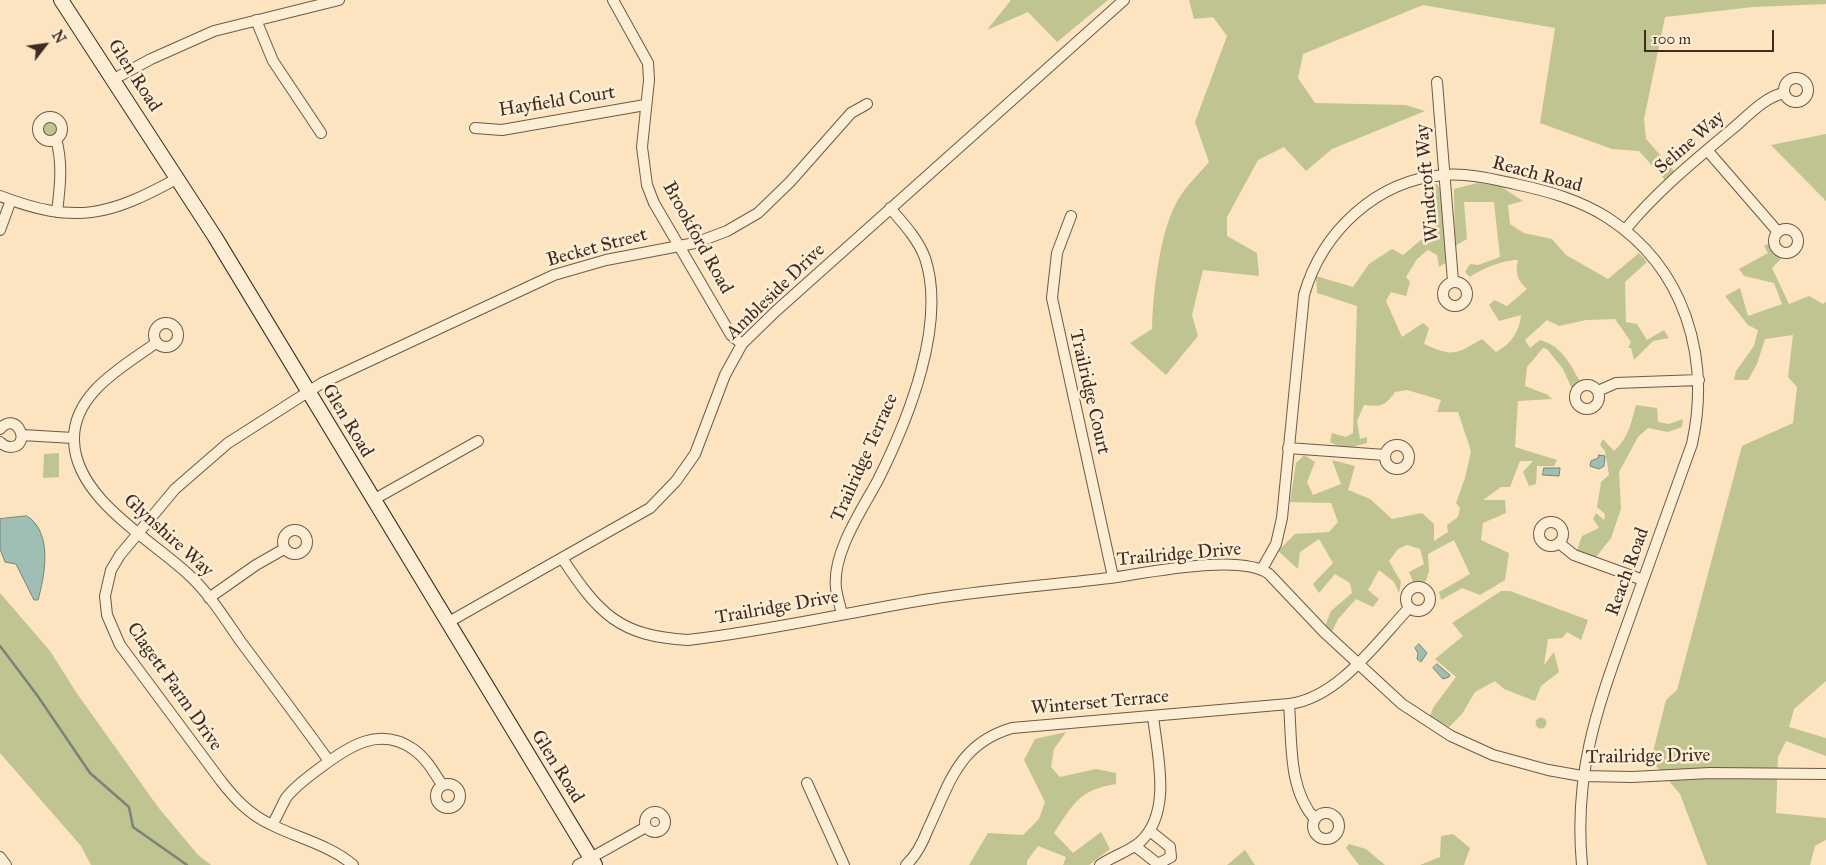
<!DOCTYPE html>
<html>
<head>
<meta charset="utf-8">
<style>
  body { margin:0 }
  #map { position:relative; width:1826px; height:865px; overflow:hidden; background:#fbe4bf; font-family:"IM FELL Great Primer",serif }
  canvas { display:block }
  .north { position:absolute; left:20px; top:20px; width:50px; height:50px; -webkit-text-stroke:4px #fcedd5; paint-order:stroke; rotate:60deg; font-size:14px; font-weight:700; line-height:20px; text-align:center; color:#3f2b21 }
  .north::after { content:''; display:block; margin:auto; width:18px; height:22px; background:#3f2b21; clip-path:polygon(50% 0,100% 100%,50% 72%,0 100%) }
  .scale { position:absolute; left:1644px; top:30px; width:130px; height:22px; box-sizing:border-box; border:2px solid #3f2b21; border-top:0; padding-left:6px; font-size:15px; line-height:18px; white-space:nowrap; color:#3f2b21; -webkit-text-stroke:4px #fcedd5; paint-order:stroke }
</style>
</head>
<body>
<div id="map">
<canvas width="1826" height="865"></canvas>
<div class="north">N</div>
<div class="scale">100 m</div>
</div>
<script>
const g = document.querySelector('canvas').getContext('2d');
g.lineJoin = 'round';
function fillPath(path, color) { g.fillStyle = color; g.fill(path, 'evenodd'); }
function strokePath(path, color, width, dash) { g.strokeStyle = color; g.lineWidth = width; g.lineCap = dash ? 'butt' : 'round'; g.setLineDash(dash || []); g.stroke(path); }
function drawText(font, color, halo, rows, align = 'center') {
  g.font = font + ' "IM FELL Great Primer",serif'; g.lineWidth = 5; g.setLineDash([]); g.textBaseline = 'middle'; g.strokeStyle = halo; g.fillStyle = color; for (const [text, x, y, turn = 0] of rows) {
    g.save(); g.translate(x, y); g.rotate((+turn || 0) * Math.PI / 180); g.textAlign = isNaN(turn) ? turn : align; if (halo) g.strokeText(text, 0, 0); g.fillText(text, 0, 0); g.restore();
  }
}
const green = new Path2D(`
  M1011,0h97l-51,42 -29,-30 -41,18z
  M1189,0h637v4l-73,3 -88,10 -21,102 2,20 28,32 -9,9 -26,-29 -27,-2 -72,-26 15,-95 -132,-23 -120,49 -5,24 17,25 91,2 19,6 -93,38 -26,22 -22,-24 -26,13 -31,57v19l30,17 2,23 -56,-6 -11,45 6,21 -32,39 -36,-32 22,-14c1,-36 8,-104 29,-134 8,-12 19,-22 28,-33l-14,-40 32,-86 -14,-19 -19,2z
  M43 129a7 7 0 1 1 14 0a7 7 0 1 1-14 0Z
  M1826,134v67l-55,-56z
  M1477,183l23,3 23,15 -15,4 2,19 14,9 28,6 14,16 42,24 31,-26 8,9 -22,20 1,40 11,2 10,16 17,-10 5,8 -16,3 -19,19 -3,-12h-3l3,-6 -16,-23 -29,1 -27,6 -12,-6 -22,20 5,8 10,-8c22,6 30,24 41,43l-9,6 -9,-20 -16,-20 -4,-1 -16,19 -2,19 23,9 4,4 -34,2 -3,46 42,13 -3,6h-17l-1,18 -7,2 -6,-14 10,-11h-13l-10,26h-9l-18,13h22l1,13 -23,10 -2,17 28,13 -4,27 -25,15 -18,-7 -21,12 -2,-8 31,-18 -16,-34 -26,14 1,17 -3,10 -12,3 -5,-12 15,-8 -4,-15 -13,-4 -9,4 -9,12 12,21 -2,11 -5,-11 -15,-12 -11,20 11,9 -6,8 -17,-8 -18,20 -6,13 -7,-6 6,-15 21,-18 -2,-10 -15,-9 -16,19 -6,-9 20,-21 -14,-24 -19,13 -2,17 -20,-18 17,-17 34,-2 9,-10 -7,-19 -41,-1 6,-39 8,-8 11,7 -8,20 6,13 28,-11 -9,-24 23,6 -7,24 22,9 22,20 30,-6 12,11v17l14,-9 -1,-7 11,-8 2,-9 -4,-5 9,-25 6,-27 -13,-39h-21l4,-12 -34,-10 -12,2c-10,14 -14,15 -31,13l-7,16 3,18 7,-2v6l-22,6 -15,-7 2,-9 14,4 7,-4 4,-127 -40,-13 -1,-17 37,11 16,-23 23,-15 11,6 19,-16 13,-2c-2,-18 2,-36 -5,-53h7l5,9 5,69 -8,5 -2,-12 -9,-5 -11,9 -11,18 4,5 -4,14 -15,-4 -5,9 16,36 21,-14 6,5 -5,16c30,13 30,11 58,-5l14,13c14,-7 24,-21 25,-37l-22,6 -10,-16 5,-5 13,6 20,-17c-10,-9 -12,-16 -9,-29 -12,-1 -38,9 -48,17l-5,-5 5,-8 8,1 22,-8 -6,-55h-30l3,37 -12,7 -1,-57z
  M1768,244l5,9 8,6 -9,9 17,36 20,-8 14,8 3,-2v379l-32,28 -5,18 37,11v18l-40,-15 -8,16 -2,56 50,5v22l-11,6 -5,19h-103l-27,-71 -29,-34 15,-60 11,-10 65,-244 51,-23 4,-36 -9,-10 5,-42 -28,4 -8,25 -9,16h-14l2,-9 18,-25 4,-16 -10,-5 -23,-29 15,-8 8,28 34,-12 -8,-21 -30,-7 -5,-7 29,-16 -4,-7z
  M1636,405l21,3 1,14 11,2 14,-5 -1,8 -14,5 -20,-4 -10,9 -19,35 2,37 -10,29 -15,19 -19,-7 5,-14 17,-8 -6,-9 3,-6 8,7 1,-6 -8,-7 4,-25 8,-7 -4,-24 -5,-6 3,-6 11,12c15,-14 17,-28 22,-46z
  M59,453v24l-16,1 1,-24z
  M1501,591h9l78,29 -7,20 -14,-8 -5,6 -14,1 -4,26 10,-13 5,20 -18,14 -6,15 -31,-12 -9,-8 -20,11 -13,22 -13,13 -19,-11 3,-8 23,-31 -21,-18 28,-23 -11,-13z
  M0,593l50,58 28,44 80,112 40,48 13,10h-120l-10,-19 -81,-93z
  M1535.5 723a5.5 5.5 0 1 1 11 0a5.5 5.5 0 1 1-11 0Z
  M1066,732l-12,17 -3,18 9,10 36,-8 20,4v11c-37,6 -42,19 -62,49l19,20 28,-21 9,17 -21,16h-26l3,-8 -28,-11 -11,15v4h-58l19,-32 35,2 16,-16 6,-17 -21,-42 11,-21z
  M1453,834l17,14 -6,17h-44l20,-8 1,-21z
  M1349,844l17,5 19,16h-26l-13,-17z
  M1245,850l10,15h-28z`);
const water = new Path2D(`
  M1599,455l6,1 -1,10 -5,3 -9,-3 1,-5 7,-3z
  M1544,468h16l-1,8 -16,-1z
  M27,516c26,16 18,59 11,84h-4l-18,-36 -11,-2 -5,-13v-30z
  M1419,644l8,9 -6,9 -4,-3 1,-6 -3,-5z
  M1437,664l13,11 -1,2 -6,2 -10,-11z`);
const stream = new Path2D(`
  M0,646l37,49 53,78 39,34 4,20 54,38`);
const minor = new Path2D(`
  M613,0l35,63 1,17 -7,67 5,38 7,18 77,132 11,9
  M256,20l17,41 48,72
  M1784 90a12 12 0 1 1 24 0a12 12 0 1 1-24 0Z
  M114,79l37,-20 63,-28 125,-31
  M1437,82l16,199
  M38 129a12 12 0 1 1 24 0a12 12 0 1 1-24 0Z
  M475,128l27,2 143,-25
  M56,139c7,24 4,49 1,73
  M1707,150l71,82
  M0,196c76,29 109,20 178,-18
  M1071,216l-14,37 -5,45 61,279
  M1774 241a12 12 0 1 1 24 0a12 12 0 1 1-24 0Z
  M0,230l11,-30
  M1625,230c31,-38 69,-69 106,-100 16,-13 33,-33 53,-37
  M1443 294a12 12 0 1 1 24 0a12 12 0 1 1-24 0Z
  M154 335a12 12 0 1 1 24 0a12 12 0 1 1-24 0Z
  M156,343c-32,23 -83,50 -82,97 1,58 75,98 114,134 21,19 37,45 53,68 30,40 59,79 88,119
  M1575 397a12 12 0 1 1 24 0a12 12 0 1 1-24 0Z
  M1598,391l18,-8 83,-3
  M0,429c17,-20 33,18 10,18 -4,0 -7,-2 -10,-5
  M22,435l51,3
  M1385 457a12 12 0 1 1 24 0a12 12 0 1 1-24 0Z
  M1288,448l97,7
  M373,500l105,-59
  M1539 534a12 12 0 1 1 24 0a12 12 0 1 1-24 0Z
  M283 542a12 12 0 1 1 24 0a12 12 0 1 1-24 0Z
  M1559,543l15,12 69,25
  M562,558c37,56 57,78 126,82 81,-9 161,-28 242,-41 59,-9 120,-14 180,-21 37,-5 130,-25 159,-4l55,58 78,72 49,32 42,19 55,15 34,6 50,1 78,-4 116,1
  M1262,569l14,-25 6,-26 22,-223c18,-63 72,-115 140,-120 24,-2 48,4 71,9 33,7 65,16 93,34 77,50 103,139 84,226 -20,56 -40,112 -60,167 -32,90 -59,156 -50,254
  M1406 599a12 12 0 1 1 24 0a12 12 0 1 1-24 0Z
  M209,598l47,-33 28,-16
  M842,614c-2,-9 -5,-17 -6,-26 -4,-35 26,-78 42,-108 30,-60 69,-156 47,-222 -7,-19 -22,-35 -35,-50
  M447,623l203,-115 26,-27 19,-27 30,-79 17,-31 34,-33 348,-311
  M1289,704c3,37 -1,86 26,115
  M807,783l37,82
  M436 796a12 12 0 1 1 24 0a12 12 0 1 1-24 0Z
  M645 822a10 10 0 1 1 20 0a10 10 0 1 1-20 0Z
  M1313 826a13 13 0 1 1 26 0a13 13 0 1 1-26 0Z
  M272,825c5,-8 9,-18 14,-27 9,-12 22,-21 34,-30 29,-22 59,-42 93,-19 13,9 21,23 29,36
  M1135,846l23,18 13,-7 -1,-10 -20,-16
  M0,857l6,8
  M353,865c-23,-20 -56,-27 -83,-41 -21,-10 -35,-25 -49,-43l-101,-136 -13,-30 -2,-19 6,-26 9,-15 55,-66 53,-46 94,-60 232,-108 52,-15 89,-17 32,-12 31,-18 32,-31 61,-69 16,-9
  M578,865l68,-38
  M906,865c10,-9 17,-23 22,-36 22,-46 30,-85 84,-101l277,-24c49,-6 87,-61 120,-96
  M1100,865c13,-9 28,-13 40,-23 33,-30 17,-88 13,-126`);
const secondary = new Path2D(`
  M61,0l154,237 380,628`);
const streetNames = [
  ["Glen Road",134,76,57],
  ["Hayfield Court",557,102,-9],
  ["Seline Way",1690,143,-41],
  ["Reach Road",1537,175,15],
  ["Windcroft Way",1428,183,-95],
  ["Brookford Road",697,238,61],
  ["Becket Street",597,248,-15],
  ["Ambleside Drive",776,292,-44],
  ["Trailridge Court",1089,392,77],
  ["Glen Road",347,421,59],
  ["Trailridge Terrace",865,458,-66],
  ["Glynshire Way",168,536,42],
  ["Trailridge Drive",1179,555,-5],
  ["Reach Road",1628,572,-70],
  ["Trailridge Drive",777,608,-10],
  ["Clagett Farm Drive",174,687,55],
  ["Winterset Terrace",1100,703,-5],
  ["Trailridge Drive",1648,757,-1],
  ["Glen Road",557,767,58]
];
fillPath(green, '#c0c491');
fillPath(water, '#9fbeb4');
strokePath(water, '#798379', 1);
strokePath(stream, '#798379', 2.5);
strokePath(minor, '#6e5948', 12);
strokePath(secondary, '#3f2b21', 16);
strokePath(minor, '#fcedd5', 10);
strokePath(secondary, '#fcedd5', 14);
drawText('19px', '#3f2b21', '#fcedd5', streetNames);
</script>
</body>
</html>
